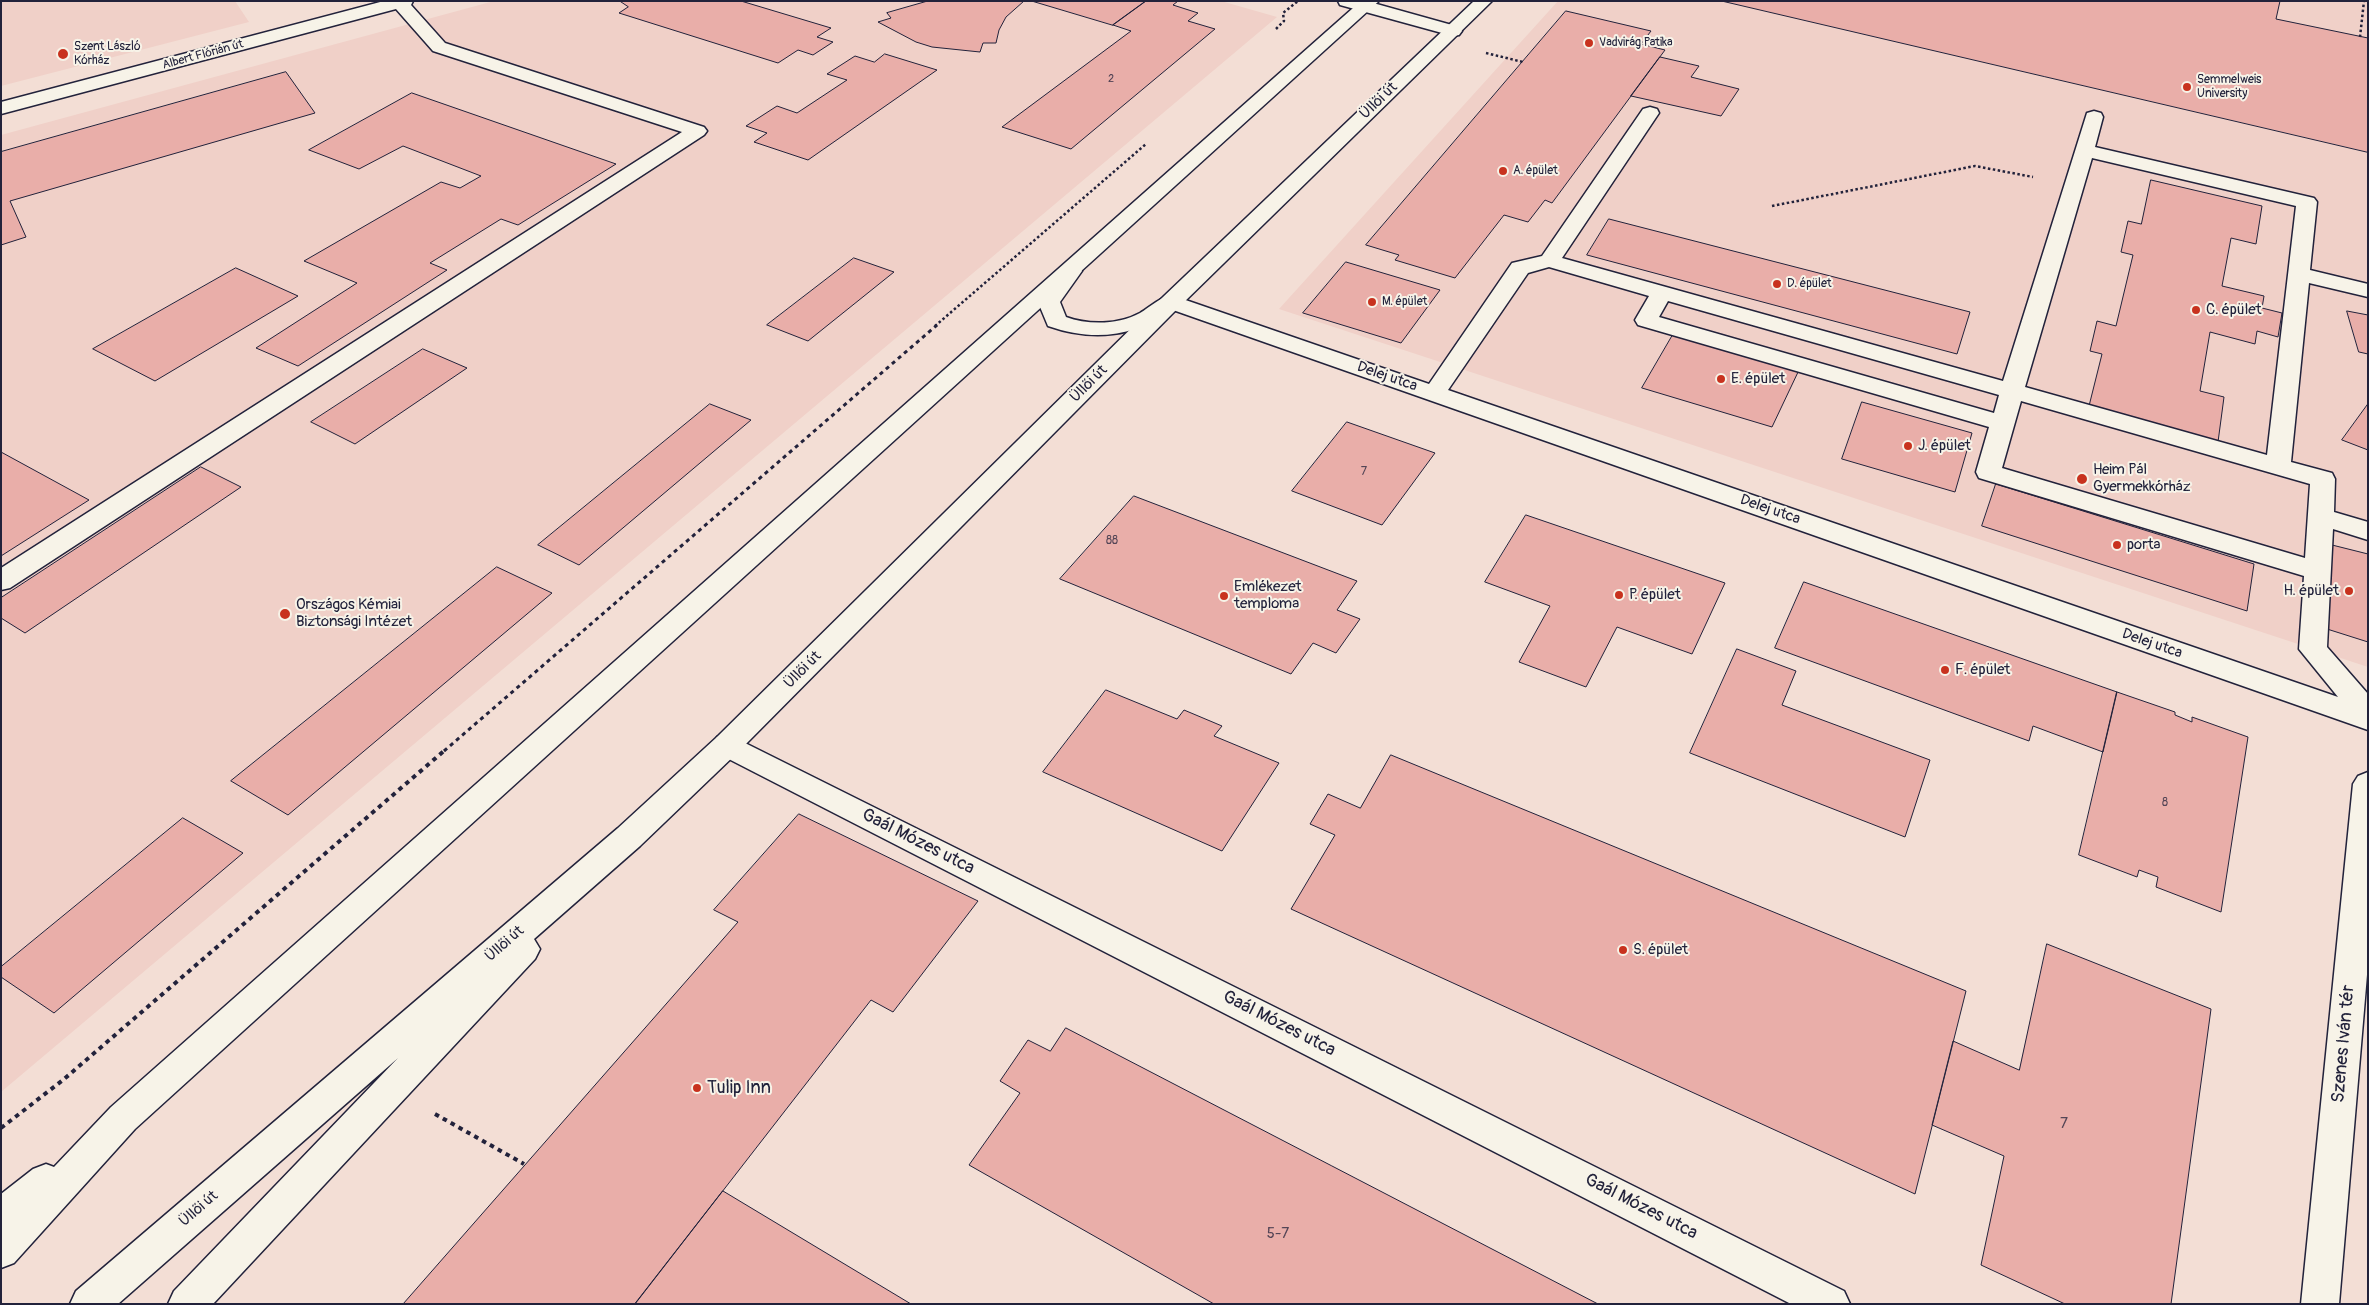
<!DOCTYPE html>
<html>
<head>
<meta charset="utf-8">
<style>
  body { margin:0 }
  #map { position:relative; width:2369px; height:1305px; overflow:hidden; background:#f3ded5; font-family:Pangolin,sans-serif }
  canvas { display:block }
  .frame { position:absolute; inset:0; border:2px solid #22223b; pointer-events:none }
</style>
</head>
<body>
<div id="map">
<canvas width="2369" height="1305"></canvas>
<div class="frame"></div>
</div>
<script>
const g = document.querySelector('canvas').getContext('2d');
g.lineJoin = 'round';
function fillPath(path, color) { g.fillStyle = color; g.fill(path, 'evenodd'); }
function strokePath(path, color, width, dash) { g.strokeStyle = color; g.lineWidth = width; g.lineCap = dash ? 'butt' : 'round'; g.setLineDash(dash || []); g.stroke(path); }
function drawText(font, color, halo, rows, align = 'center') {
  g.font = font + ' Pangolin,sans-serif'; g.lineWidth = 4; g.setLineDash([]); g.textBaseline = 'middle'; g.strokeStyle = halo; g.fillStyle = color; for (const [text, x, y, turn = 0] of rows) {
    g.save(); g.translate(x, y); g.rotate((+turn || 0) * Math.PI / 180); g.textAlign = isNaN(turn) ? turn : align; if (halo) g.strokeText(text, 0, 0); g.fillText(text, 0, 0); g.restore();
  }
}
const built = new Path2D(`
  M1,1h234l14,21 -248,64z
  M494,1h727l56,16 -1276,1075v-957z
  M1558,1h810v666l-1089,-358z`);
const building = new Path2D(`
  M620,1h121l90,27 -14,9 16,5 -20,13 -15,-5 -20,13 -159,-50 9,-6z
  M928,1h96l-18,16 -7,13 -3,13h-13l-3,9 -48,-5 -16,-5 -38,-20 13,-4 -4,-5z
  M1032,1h114l-33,24z
  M1146,1h32l-5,4 25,8 -10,8 27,8 -144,120 -69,-22 129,-96 -18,-6z
  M1722,1h558l-4,18 92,19v114z
  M1566,11l85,20 -10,13 24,6 -113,153 -7,-3 -17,22 -24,-7 -49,63 -60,-18 4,-5 -33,-10z
  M885,54l52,16 -129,90 -54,-18 13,-9 -21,-7 31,-20 20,7 50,-33 -20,-6 28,-18 19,6z
  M1660,57l39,9 -8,11 48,12 -18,27 -90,-20z
  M286,72l29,41 -305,88 16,36 -25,8v-93z
  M412,93l204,71 -98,61 -17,-6 -71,44 17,7 -149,96 -42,-18 101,-65 -53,-22 137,-79 19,6 21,-12 -78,-30 -44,23 -50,-19z
  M2151,180l111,26 -6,38 -25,-6 -9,48 42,10 -2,12 20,5 -4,24 -21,-6 -2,13 -45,-12 -10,59 24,6 -6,45 -129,-36 13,-52 -12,-3 7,-30 19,5 17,-71 -12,-3 7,-31 13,3z
  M1609,219l361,93 -13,42 -370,-99z
  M854,258l40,14 -86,69 -41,-16z
  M1346,262l94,28 -39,53 -98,-30z
  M236,268l62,28 -143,85 -62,-32z
  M2347,311l21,4v39l-9,-2z
  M1674,333l125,37 -27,57 -130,-39z
  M423,349l44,19 -112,76 -44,-22z
  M1862,402l110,31 -17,59 -113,-33z
  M710,404l41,16 -172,145 -41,-20z
  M2368,404v46l-26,-10z
  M1347,422l88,31 -53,72 -90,-34z
  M1,452l88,48 -88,56z
  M201,467l40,20 -216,146 -24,-15v-20z
  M1996,484l258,80 -7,47 -265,-85z
  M1134,496l223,85 -20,29 23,9 -24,34 -23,-10 -22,31 -231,-95z
  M1526,515l199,68 -33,71 -75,-27 -31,60 -67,-25 31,-56 -65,-24z
  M2332,545l36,9v88l-41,-13z
  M497,567l55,26 -264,222 -57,-34z
  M1804,582l313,110 -14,60 -70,-26 -4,15 -254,-93z
  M1737,649l59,22 -14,34 148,55 -25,77 -215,-84z
  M1106,690l71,29 7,-9 38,16 -8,10 65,27 -57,88 -179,-79z
  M2117,692l58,20v3l17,7v-5l56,20 -27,175 -65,-25 2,-10 -19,-7 -2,7 -58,-22z
  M1391,755l575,236 -51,203 -624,-285 44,-74 -25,-11 18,-30 32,14z
  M799,814l179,87 -85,111 -22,-12 -236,304h-232l335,-382 -24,-12z
  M183,818l60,35 -189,160 -53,-36v-10z
  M2047,944l164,65 -40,295h-106l-84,-39 23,-109 -72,-31 21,-84 66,29z
  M1066,1028l532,276h-384l-245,-139 51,-72 -20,-12 28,-41 22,11z
  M723,1191l188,113h-276z`);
const pathFar2 = new Path2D(`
  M1276,29l8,-8 -1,-8 15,-12
  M2360,37l4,-36
  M1486,53l37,9
  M1772,206l203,-40 58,11
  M935,326l211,-182`);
const pathFar1 = new Path2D(`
  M444,751l493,-426`);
const path = new Path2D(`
  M435,1114l89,50
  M1,1128l62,-48 382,-330`);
const minor = new Path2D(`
  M384,1h29l-2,4 34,38 259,84 3,4 -3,4 -694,453 -9,2v-22l681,-436 -249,-81 -37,-42 -395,105v-12z
  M1338,1h28l93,26 3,4 -3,4 -6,1 -113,-31z
  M1650,107l7,2 2,4 -97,145 441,123 84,-268 7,-2 7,2 2,4 -8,30 219,51 3,4 -7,68 58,14v13l-59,-14 -18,179 41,11 3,6 -1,33 34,10v18l-35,-11 -6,118 41,47v36l-1195,-420c-40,27 -79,32 -125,16l-10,-24 25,-36 8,-1 8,1 3,5 -22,31 6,15c22,8 52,8 74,-4 10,-6 19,-15 31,-18l258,89 83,-121 30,-7 101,-147zM2092,158l204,48 -29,249 -242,-68zM1549,267l100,29 -14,24 3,5 351,102 -13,45 3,6 325,98 -5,73 39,48 -890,-307 80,-117zM1668,301l331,94 -5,18 -335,-96zM2021,401l289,83 -5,74 -303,-90z
  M727,734l1117,557 6,13h-59l-1074,-551 -4,-8 4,-8z
  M2368,772v191l-29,341h-38l52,-520 5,-8z`);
const major = new Path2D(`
  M1361,1h18l-1244,1128 -121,134 -13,5v-74l32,-25 13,-5 8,3 57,-60z
  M1474,1h18l-313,306 -442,446 -97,93 -106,93 6,10 -5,10 -322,345h-45l6,-13 224,-233 -280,246h-48l6,-13 542,-463 99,-91 446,-440z`);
const markers = [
  [1589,43,5,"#c8321e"],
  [63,54,6,"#c8321e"],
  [2187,87,5,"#c8321e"],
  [1503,171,5,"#c8321e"],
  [1777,284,5,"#c8321e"],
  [1372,302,5,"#c8321e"],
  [2196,310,5,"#c8321e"],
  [1721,379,5,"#c8321e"],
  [1908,446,5,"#c8321e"],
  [2082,479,6,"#c8321e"],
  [2117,545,5,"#c8321e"],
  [2349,591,5,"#c8321e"],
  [1619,595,5,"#c8321e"],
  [1224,596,5,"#c8321e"],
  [285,614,6,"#c8321e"],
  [1945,670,5,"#c8321e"],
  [1623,950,5,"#c8321e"],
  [697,1088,5,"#c8321e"]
];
const farNumbernames = [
  ["2",1111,79]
];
const farPoinames = [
  ["Vadvirág Patika",1599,43],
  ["Szent László",74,47],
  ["Kórház",74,61],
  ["Semmelweis",2197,80],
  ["University",2197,94],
  ["A. épület",1513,171],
  ["D. épület",1787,284],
  ["M. épület",1382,302]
];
const farStreetnames = [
  ["Albert Flórián út",203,55,-15]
];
const numberNames = [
  ["7",1364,472],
  ["88",1112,541],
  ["8",2165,803]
];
const streetNames = [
  ["Üllői út",1379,101,-44],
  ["Delej utca",1387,377,19],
  ["Üllői út",1089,384,-45],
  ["Delej utca",1770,510,19],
  ["Delej utca",2152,644,19],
  ["Üllői út",803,670,-45],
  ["Üllői út",505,944,-41],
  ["Üllői út",199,1209,-41]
];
const poiNames = [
  ["C. épület",2206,310],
  ["E. épület",1731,379],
  ["J. épület",1918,446],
  ["Heim Pál",2093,470],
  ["Gyermekkórház",2093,487],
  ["porta",2127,545],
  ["Emlékezet",1234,587],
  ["temploma",1234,604],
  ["H. épület",2339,591,"right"],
  ["P. épület",1629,595],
  ["Országos Kémiai",296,605],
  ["Biztonsági Intézet",296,622],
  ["F. épület",1955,670],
  ["S. épület",1633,950]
];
const nearNumbernames = [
  ["7",2064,1124],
  ["5-7",1278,1234]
];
const nearStreetnames = [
  ["Gaál Mózes utca",918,842,27],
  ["Gaál Mózes utca",1279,1024,27],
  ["Szenes Iván tér",2344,1044,-85],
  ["Gaál Mózes utca",1641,1207,27]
];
const nearPoinames = [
  ["Tulip Inn",707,1088]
];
fillPath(built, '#f0d0c8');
fillPath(building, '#e9aea9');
strokePath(building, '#22223b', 1);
strokePath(minor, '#22223b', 3);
strokePath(major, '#22223b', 3);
strokePath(pathFar2, '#22223b', 2.5, [2.5, 2.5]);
strokePath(pathFar1, '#22223b', 3, [4, 4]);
strokePath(path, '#22223b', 4, [4.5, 4.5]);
fillPath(minor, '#f7f3e8');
fillPath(major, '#f7f3e8');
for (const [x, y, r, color] of markers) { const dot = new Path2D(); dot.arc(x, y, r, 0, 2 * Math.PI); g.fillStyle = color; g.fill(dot); strokePath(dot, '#f7f3e8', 2); }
drawText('11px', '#544556', null, farNumbernames);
drawText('12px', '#22223b', '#f7f3e8', farPoinames, 'left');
drawText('12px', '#22223b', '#f7f3e8', farStreetnames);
drawText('12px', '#544556', null, numberNames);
drawText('15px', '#22223b', '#f7f3e8', streetNames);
drawText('15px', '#22223b', '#f7f3e8', poiNames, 'left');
drawText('15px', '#544556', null, nearNumbernames);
drawText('18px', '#22223b', '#f7f3e8', nearStreetnames);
drawText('18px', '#22223b', '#f7f3e8', nearPoinames, 'left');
</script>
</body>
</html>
